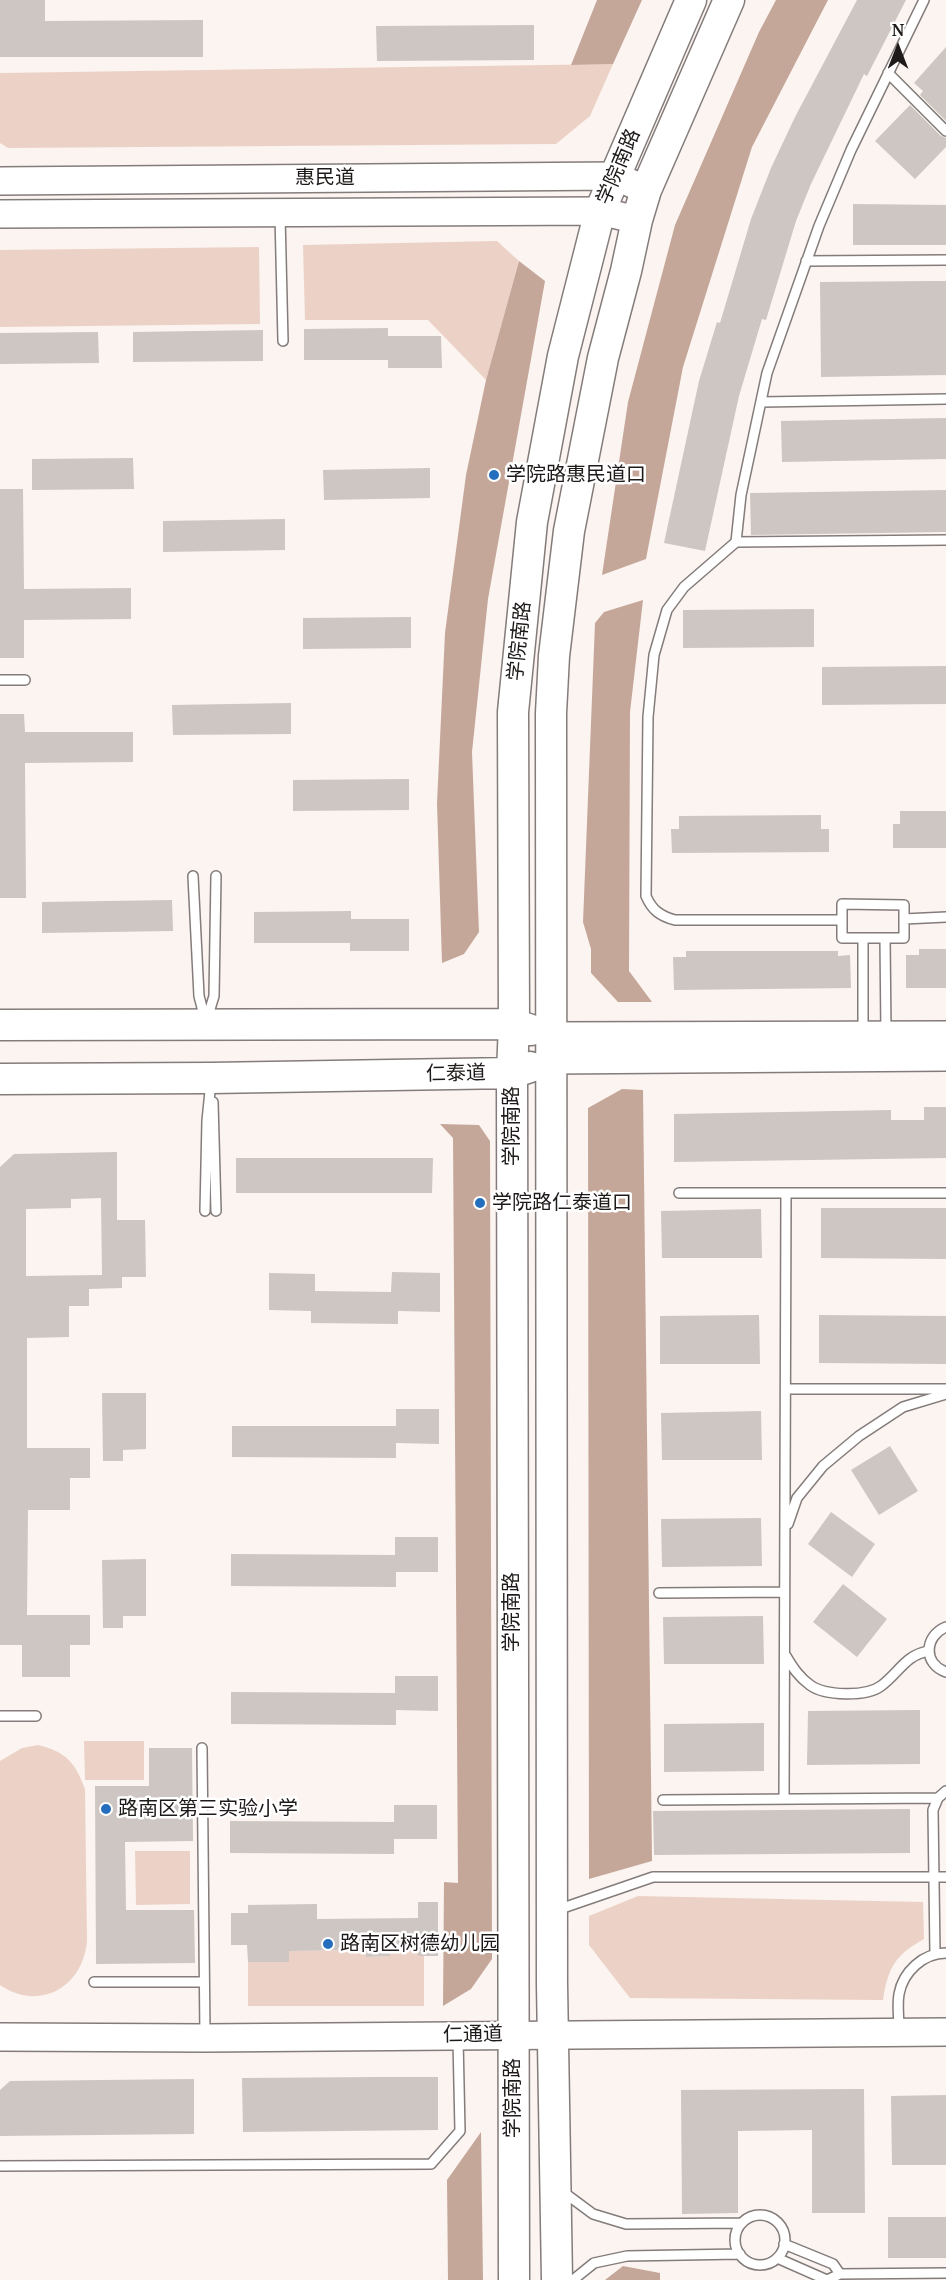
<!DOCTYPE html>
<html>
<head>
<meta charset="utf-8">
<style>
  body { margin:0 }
  #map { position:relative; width:946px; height:2280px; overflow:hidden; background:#fbf4f0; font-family:"Noto Serif",serif }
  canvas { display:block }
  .north { position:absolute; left:868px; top:18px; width:60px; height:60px; -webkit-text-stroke:4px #fff; paint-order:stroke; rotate:0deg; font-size:16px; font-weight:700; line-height:24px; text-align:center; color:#1d1a19 }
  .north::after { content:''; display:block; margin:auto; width:21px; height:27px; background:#1d1a19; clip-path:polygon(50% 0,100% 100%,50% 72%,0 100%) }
</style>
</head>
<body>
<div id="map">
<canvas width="946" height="2280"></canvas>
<div class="north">N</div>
</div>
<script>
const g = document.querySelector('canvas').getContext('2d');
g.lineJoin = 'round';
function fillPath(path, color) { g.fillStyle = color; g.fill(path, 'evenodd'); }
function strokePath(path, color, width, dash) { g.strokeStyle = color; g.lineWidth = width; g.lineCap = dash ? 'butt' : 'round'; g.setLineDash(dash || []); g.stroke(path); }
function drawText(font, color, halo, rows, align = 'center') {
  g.font = font + ' "Noto Serif","Noto Sans SC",serif'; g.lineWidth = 5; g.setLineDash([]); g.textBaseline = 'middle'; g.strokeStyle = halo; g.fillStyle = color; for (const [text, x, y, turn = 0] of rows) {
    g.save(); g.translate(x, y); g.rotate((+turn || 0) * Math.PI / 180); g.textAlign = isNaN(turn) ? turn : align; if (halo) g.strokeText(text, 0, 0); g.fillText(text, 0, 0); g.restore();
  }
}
const green = new Path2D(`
  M613,64l-23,52 -34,28 -548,4 -8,-5v-70z
  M497,241l22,20 -33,119 -58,-60h-123l-2,-75z
  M259,247l1,77 -260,3v-77z
  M84,1741h60v39h-59z
  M38,1745c28,7 37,17 47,44l2,152c-4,46 -47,71 -87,44v-224l22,-13z
  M135,1851h55v53l-54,1z
  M638,1896l285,6 1,37c-29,16 -36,29 -41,61l-253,-2 -41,-53v-29z
  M366,1950v7l23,-1 1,-6h28v6h6v50h-176v-44h40l1,-11z`);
const forest = new Path2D(`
  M597,0h45l-29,64 -42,1z
  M776,0h52l-76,147 -69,220 -37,192 -44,16 26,-173 47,-177 84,-193z
  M519,261l26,20 -57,318 -16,153 7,180 -15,22 -22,9 -5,-160 8,-170 21,-158 20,-95z
  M643,600l-13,112 -1,259 23,31h-34l-27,-29v-24l-8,-27 12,-299 9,-11z
  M622,1089l21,1 9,771 -63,18 -1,-771z
  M440,1124l39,1 11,16 2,818 -21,30 -28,17 1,-124 14,1 -5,-745z
  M481,2132l2,148h-35l-1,-100z
  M623,2266l37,7v7h-55z`);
const building = new Path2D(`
  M0,0h45v21l158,-1v37h-203z
  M857,0h49l-39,76 -3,-2 -53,110 -15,37 -30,99 -4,-1 -23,77 -34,155 -41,-8 35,-162 18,-59 3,1 31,-104 20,-51 24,-51z
  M534,25v35l-157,1 -1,-35z
  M946,47v74l-26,-26 3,-4 -9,-8z
  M910,105l31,31 5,2v9l-31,32 -40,-38z
  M853,204l93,1v40h-93z
  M933,281h13v94l-125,2 -1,-95z
  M388,328v8h53l1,32h-54v-8h-84v-31z
  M263,330v31l-130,1v-30z
  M98,332l1,31 -99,1v-31z
  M946,418v41l-164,3 -1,-41z
  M133,458l1,31 -102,1v-31z
  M430,468v30l-106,2 -1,-30z
  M0,489h23l1,100 107,-1v31l-107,1v38h-24z
  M946,490v42l-195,3 -1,-42z
  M285,519v31l-122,2v-31z
  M814,609v38l-131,1v-38z
  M411,617v31l-108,1v-31z
  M946,666v38l-124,1v-38z
  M291,703v31l-118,1 -1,-30z
  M0,714h24l1,18h108v30l-108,1 1,135h-26z
  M409,779v31l-116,1v-31z
  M900,811h46v37h-53v-24h7z
  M821,815v14h8v23l-157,1 -1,-24h8v-13z
  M172,900l1,31 -131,2v-31z
  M351,911v8h58v32h-59v-8h-96v-31z
  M919,949h27v39h-40v-33h13z
  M686,951h152v5l12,-1 1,33 -177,2 -1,-33h13z
  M924,1107h22v51l-272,4v-48l217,-4v10h33z
  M117,1152v68h28l1,57h-24v11l-33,1v17h-20v31l-42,1v110h63v30h-20v32h-42l-1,105h63v30h-20v32h-48v-32h-22v-478l14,-13zM101,1198l1,77 -76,1v-67l45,-1v-9z
  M236,1158h197l-1,35h-196z
  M821,1208h125v51l-125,-1z
  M761,1209l1,49h-100l-1,-47z
  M392,1272l48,1v39l-42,-1v13l-87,-1v-12l-42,-1v-37l46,1v17l76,1z
  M759,1315l1,49h-100v-48z
  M819,1315l127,1v48l-127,-1z
  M102,1393h44v56l-23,1v11h-20z
  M396,1409h43v35l-43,-1v15l-164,-1v-31h164z
  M761,1411l1,49h-100l-1,-47z
  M890,1446l28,45 -39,24 -28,-45z
  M831,1512l44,32 -23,33 -44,-33z
  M761,1518l1,48 -100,1 -1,-48z
  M395,1537h43v35h-42v15l-165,-1v-32l164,1z
  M146,1559v57h-23v12h-20l-1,-68z
  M843,1584l44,35 -30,38 -44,-35z
  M763,1616l1,48h-100l-1,-47z
  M395,1676h43v35l-42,-1v15l-165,-1v-32l164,1z
  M920,1710v54l-113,1 1,-54z
  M764,1723v48l-100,1v-48z
  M149,1748h43l1,93 -68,1 1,68h68l1,53 -99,1 -1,-178h54z
  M394,1805h43v34h-43v15l-164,-1v-32l164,1z
  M910,1809v44l-256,2 -1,-44z
  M418,1902h20v54h-20v-6h-28v6l-24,1v-7l-77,1v11h-41l-1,-17h-16v-32h17v-8l69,-1v15l101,-1z
  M379,2077h59v53l-195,2 -1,-54z
  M194,2079v55l-194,2v-46l10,-9z
  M864,2089l1,124h-53v-83l-74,1v82l-56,1 -1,-124z
  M946,2095v70h-54l-1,-69z
  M888,2217h58v41h-58z`);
const lane = new Path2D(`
  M888,73l58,58
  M280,215l3,126
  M806,261l140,-1
  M761,402l185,-3
  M736,542l5,-47 26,-122 52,-147 32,-76 73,-150
  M0,680h25
  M193,876l6,120 6,23
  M904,919l42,-2
  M842,920h-167c-15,-4 -23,-10 -29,-24l2,-179 6,-62 13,-45 17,-23 52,-45 210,-2
  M863,938h22
  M207,1019l7,-23 2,-120
  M863,1033v-95h-21v-34l62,1v33h-19l1,95
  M213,1102l3,109
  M679,1193h267
  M205,1211l2,-90 4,-40
  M786,1389h160
  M788,1524l9,-26 26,-32 36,-30 44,-29 43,-13
  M659,1593l125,-1
  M946,1627c-22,9 -23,37 0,45
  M786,1656c7,12 13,21 24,29 15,11 56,12 71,1 19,-14 23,-30 47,-35
  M0,1716h36
  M202,1748l3,287
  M784,1799l2,-606
  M663,1800l275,-2
  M557,1910l96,-33h293
  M935,1954l-2,-144 5,-12 8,-7
  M94,1982h110
  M899,2029c0,-11 -2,-24 0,-35 4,-22 24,-41 47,-41
  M0,2166l431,-2 29,-33 -2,-92
  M562,2191l31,23 33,10 116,-1
  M735 2240a25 25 0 1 1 50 0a25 25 0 1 1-50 0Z
  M784,2244l49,20 7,10
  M777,2258l50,22 13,-6 106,-1
  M573,2280l21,-17 33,-7 113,-2`);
const secondary = new Path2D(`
  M0,181l615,-5 31,14
  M0,214l600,-3 37,9
  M551,1036l395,-1
  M551,1060l395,-3
  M0,2037l205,1 741,-6`);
const primary = new Path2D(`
  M0,1025l514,-1 17,6
  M0,1079l211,-1 301,-5 18,-6
  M514,2280l-2,-1207 2,-49 -1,-312 19,-190 31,-166 37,-145 91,-211
  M557,2280l-5,-296 -1,-1271 3,-57 15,-125 34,-173 23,-87 11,-51 9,-30 83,-190`);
const markers = [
  [494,475,6,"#256ebe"],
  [480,1203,6,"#256ebe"],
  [106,1809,6,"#256ebe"],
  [328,1944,6,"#256ebe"]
];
const streetNames = [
  ["学院南路",619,167,-67],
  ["惠民道",325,178],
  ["学院南路",520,641,-84],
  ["仁泰道",456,1074,-1],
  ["学院南路",512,1126,-90],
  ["学院南路",512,1612,-90],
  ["仁通道",473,2035,-1],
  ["学院南路",513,2098,-90]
];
const poiNames = [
  ["学院路惠民道口",506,475],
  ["学院路仁泰道口",492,1203],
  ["路南区第三实验小学",118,1809],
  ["路南区树德幼儿园",340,1944]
];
fillPath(green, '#ecd2c6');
fillPath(forest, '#c5a79a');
fillPath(building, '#cdc6c3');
strokePath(lane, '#837c7a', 12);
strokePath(secondary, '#837c7a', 30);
strokePath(primary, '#837c7a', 33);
strokePath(lane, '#fff', 9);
strokePath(secondary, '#fff', 27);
strokePath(primary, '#fff', 30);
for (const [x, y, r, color] of markers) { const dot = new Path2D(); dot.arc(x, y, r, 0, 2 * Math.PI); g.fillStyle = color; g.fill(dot); strokePath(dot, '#fff', 2); }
drawText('20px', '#1d1a19', '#fff', streetNames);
drawText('20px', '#1d1a19', '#fff', poiNames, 'left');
</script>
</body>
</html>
